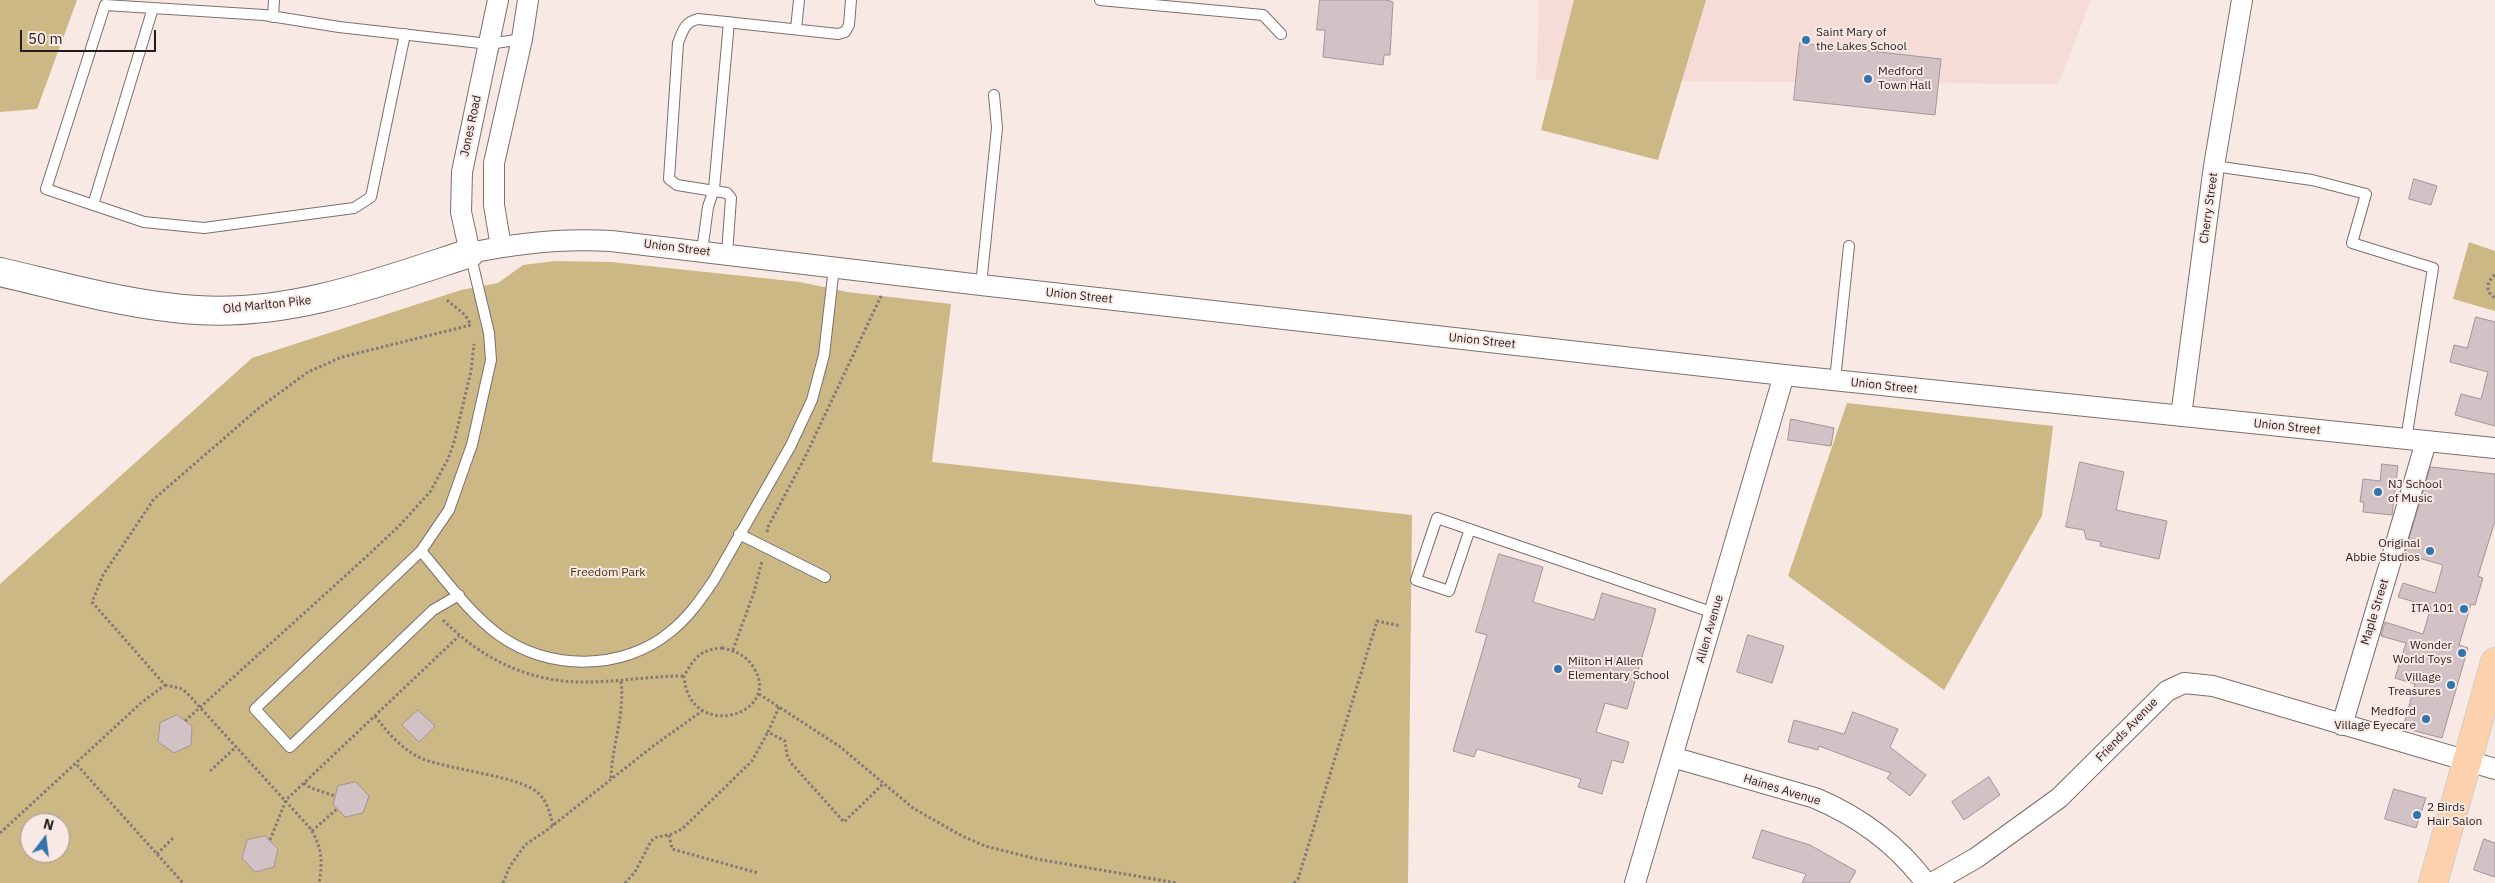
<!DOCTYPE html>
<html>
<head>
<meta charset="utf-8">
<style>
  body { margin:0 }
  #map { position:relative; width:2495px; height:883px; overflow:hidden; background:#f9e9e5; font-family:"IBM Plex Sans",sans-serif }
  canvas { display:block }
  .north { position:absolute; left:20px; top:813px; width:50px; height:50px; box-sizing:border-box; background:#f9e9e5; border:1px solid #a39795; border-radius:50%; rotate:15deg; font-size:14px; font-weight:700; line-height:20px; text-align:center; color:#231d1c }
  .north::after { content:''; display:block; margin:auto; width:18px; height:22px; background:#3375ab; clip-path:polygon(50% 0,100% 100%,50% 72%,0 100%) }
  .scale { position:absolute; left:20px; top:30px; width:136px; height:22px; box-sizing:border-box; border:2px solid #231d1c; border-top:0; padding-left:6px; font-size:15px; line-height:18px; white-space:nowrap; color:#231d1c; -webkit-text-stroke:4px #f9e9e5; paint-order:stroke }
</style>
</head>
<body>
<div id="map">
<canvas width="2495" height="883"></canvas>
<div class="north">N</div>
<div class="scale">50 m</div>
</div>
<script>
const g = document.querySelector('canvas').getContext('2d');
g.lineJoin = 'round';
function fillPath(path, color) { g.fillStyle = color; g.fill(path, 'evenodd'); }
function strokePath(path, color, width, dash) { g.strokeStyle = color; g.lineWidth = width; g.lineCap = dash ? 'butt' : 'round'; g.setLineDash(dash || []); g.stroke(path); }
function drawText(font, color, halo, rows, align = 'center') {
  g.font = font + ' "IBM Plex Sans",sans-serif'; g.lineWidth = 4; g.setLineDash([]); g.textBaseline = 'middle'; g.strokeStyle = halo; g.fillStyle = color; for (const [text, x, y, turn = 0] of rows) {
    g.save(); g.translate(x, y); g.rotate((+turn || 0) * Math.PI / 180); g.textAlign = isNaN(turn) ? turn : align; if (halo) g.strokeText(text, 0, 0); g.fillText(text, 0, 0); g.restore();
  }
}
const built = new Path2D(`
  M1539,0h552l-33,84 -522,-4z`);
const green = new Path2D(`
  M0,0h77l-40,109 -37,3z
  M1574,0h132l-48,160 -117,-30z
  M2469,242l26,9v60l-42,-12z
  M555,261l56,1 189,20 47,10 104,12 -19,158 480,53 -4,368h-1408v-299l252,-226 209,-68 37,-7 25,-18zM30,823h30v30h-30z
  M1847,403l206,23 -11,90 -98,174 -156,-114z`);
const building = new Path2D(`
  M1320,0h67l6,2 -3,53h-6l-1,10 -60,-8 2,-27h-8z
  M1800,43l141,16 -6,56 -141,-15z
  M2414,179l23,7 -6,19 -22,-6z
  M2476,317l19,5v104l-40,-11 6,-21 20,5 7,-27 -38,-10 4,-17 13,3z
  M1791,419l43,9 -3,18 -43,-6z
  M2080,462l44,10 -8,38 51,11 -8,38 -59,-13 1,-4 -15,-3 -2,-9 -18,-3z
  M2382,464l16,2 -6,49 -29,-3 1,-10h-4l3,-23 17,2z
  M2431,467l64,7v47l-17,55 5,2 -8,27 -4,-1 -12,41 9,3 -26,90 -39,-10 12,-44 -20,-6 11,-35 -25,-7 4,-14 38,12 8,-27 -33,-10 5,-14 32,10 8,-28 -38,-11z
  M1499,554l44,13 -10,35 61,18 8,-27 54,16 -29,100 -22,-6 -9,29 33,10 -6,21 -11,-3 -10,34 -24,-7 3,-8 -104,-30 -3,8 -21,-6 34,-116 -11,-3z
  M1748,635l36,11 -12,37 -35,-11z
  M418,710l17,16 -16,16 -17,-17z
  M1853,712l45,17 -8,18 36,28 -16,21 -23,-18 4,-5 -72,-27 -1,4 -30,-8 6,-22 50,14z
  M177,715l15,11 -1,19 -17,8 -16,-11 2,-19z
  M1989,777l11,18 -36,25 -12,-18z
  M356,782l13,14 -6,17 -18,4 -12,-13 5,-18z
  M2394,789l32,9 -10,30 -31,-9z
  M1762,830l48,15 46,26 -7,12h-47l4,-9 -53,-16z
  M265,836l13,13 -4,18 -19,5 -13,-14 5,-18z
  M2484,839l11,4v34l-21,-7z`);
const path = new Path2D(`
  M2495,275c-9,7 -10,17 0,23
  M447,300l18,15 6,10
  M767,532l1,-5 37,-70 77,-163
  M443,620c41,41 90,64 149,62 31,-1 61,-6 92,-6
  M722,648c14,3 25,8 32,20 29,47 -65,75 -70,8 10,-18 17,-27 38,-28z
  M733,650l21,-58 8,-31
  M165,685l15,3 6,4 124,136c12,19 13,33 9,55
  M759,694l80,52 74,62 49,28 23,10 52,13 140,24
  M779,707l-11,25 17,9 2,14 4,8 53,59 39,-38
  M375,716c14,18 27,34 48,43 28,11 95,17 114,33 10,8 13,21 16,34
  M185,721l180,-163 34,-32 31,-34 18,-33 6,-17 17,-71 3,-27
  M77,765l106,118
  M210,771l26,-24
  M611,778c1,-33 14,-64 10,-97
  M304,783l7,5 24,8
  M312,831l25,-22
  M0,833l141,-130 24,-18 -73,-83 11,-27 51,-76 105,-91 49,-36 34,-15 129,-32
  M669,835l3,14 86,24
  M270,840l16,-40 173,-164
  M157,854l17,-17
  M503,883l7,-17 15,-21 22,-15 105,-83 50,-36
  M625,883l10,-11 16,-31 6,-4 15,-3 10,-5 70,-68 16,-29
  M1294,883l4,-4 79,-258 24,5`);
const lane = new Path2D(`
  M1100,0l163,15 18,19
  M273,17l1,-17
  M796,29l3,-29
  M405,34l-34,163 -17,11 -150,20 -60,-6 -98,-33 59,-184 159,10 75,12 150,17 33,-5
  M2214,166l98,14 54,14 -14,49 81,25 -27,172
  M93,205l60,-197
  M702,251l6,-44 6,-18 15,-167
  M727,254l4,-56 -4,-5 -50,-8 -8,-6 9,-136c5,-13 7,-21 20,-24l140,15 7,-2 4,-7 2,-25
  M981,285l16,-157 -3,-33
  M1835,380l14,-134
  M1470,529l-21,62 -33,-11 21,-62 277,95
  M739,534l86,43
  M421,551c24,28 48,62 78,84 49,36 124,36 171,-3 19,-15 31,-33 44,-52l76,-133 22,-47 12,-45 10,-88
  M459,595l-26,15 -143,137 -35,-38 166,-158 28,-41 23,-65 19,-85 -2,-27 -19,-80`);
const street = new Path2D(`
  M498,0l-36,172 -1,40 9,41c47,-10 93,-15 141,-12l370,44 803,90 711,73
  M501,247l-7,-42v-42l28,-124 6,-39
  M2181,416l33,-250 28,-166
  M2342,725l84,-283
  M1672,757l143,41c45,19 82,46 111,85
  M1635,883l149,-508
  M1932,883l44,-25 83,-60 108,-107 17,-8 29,3 282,83`);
const secondary = new Path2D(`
  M0,272c65,15 131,34 197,38 95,6 184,-28 273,-57`);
const primary = new Path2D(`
  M2433,883l62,-221`);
const markers = [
  [1806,40,5,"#3375ab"],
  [1868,79,5,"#3375ab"],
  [2378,492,5,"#3375ab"],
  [2430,551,5,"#3375ab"],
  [2464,609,5,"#3375ab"],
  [2462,653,5,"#3375ab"],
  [1558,669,5,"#3375ab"],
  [2451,685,5,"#3375ab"],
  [2426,719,5,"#3375ab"],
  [2417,815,5,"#3375ab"]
];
const poiNames = [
  ["Saint Mary of",1816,33],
  ["the Lakes School",1816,47],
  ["Medford",1878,72],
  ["Town Hall",1878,86],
  ["NJ School",2388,485],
  ["of Music",2388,499],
  ["Original",2420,544,"right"],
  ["Abbie Studios",2420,558,"right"],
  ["ITA 101",2454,609,"right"],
  ["Wonder",2452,646,"right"],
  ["World Toys",2452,660,"right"],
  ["Milton H Allen",1568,662],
  ["Elementary School",1568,676],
  ["Village",2441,678,"right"],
  ["Treasures",2441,692,"right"],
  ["Medford",2416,712,"right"],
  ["Village Eyecare",2416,726,"right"],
  ["2 Birds",2427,808],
  ["Hair Salon",2427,822]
];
const streetNames = [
  ["Jones Road",471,126,-78],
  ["Cherry Street",2209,208,-82],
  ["Union Street",677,248,7],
  ["Union Street",1079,296,6],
  ["Old Marlton Pike",267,305,-6],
  ["Union Street",1482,341,6],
  ["Union Street",1884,386,6],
  ["Union Street",2287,427,6],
  ["Maple Street",2375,612,-73],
  ["Allen Avenue",1710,629,-74],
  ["Friends Avenue",2127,730,-46],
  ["Haines Avenue",1782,790,17]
];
const parkNames = [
  ["Freedom Park",608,573]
];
fillPath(built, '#f5dcd7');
fillPath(green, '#cbb885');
fillPath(building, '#d2c2c5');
strokePath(building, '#a39497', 1);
strokePath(lane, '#7d6f6c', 12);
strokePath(street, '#7d6f6c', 22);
strokePath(secondary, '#7d6f6c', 30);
strokePath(primary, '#cfcdcd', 30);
strokePath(path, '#847977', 3, [2.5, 2.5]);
strokePath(lane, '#fff', 10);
strokePath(street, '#fff', 20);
strokePath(secondary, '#fff', 28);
strokePath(primary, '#fdd1ac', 28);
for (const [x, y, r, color] of markers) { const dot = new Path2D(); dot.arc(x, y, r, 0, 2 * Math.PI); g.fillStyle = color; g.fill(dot); strokePath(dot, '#f9e9e5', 2); }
drawText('12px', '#231d1c', '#f9e9e5', poiNames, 'left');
drawText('12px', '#231d1c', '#f9e9e5', streetNames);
drawText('12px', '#41330b', '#f9e9e5', parkNames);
</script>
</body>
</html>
